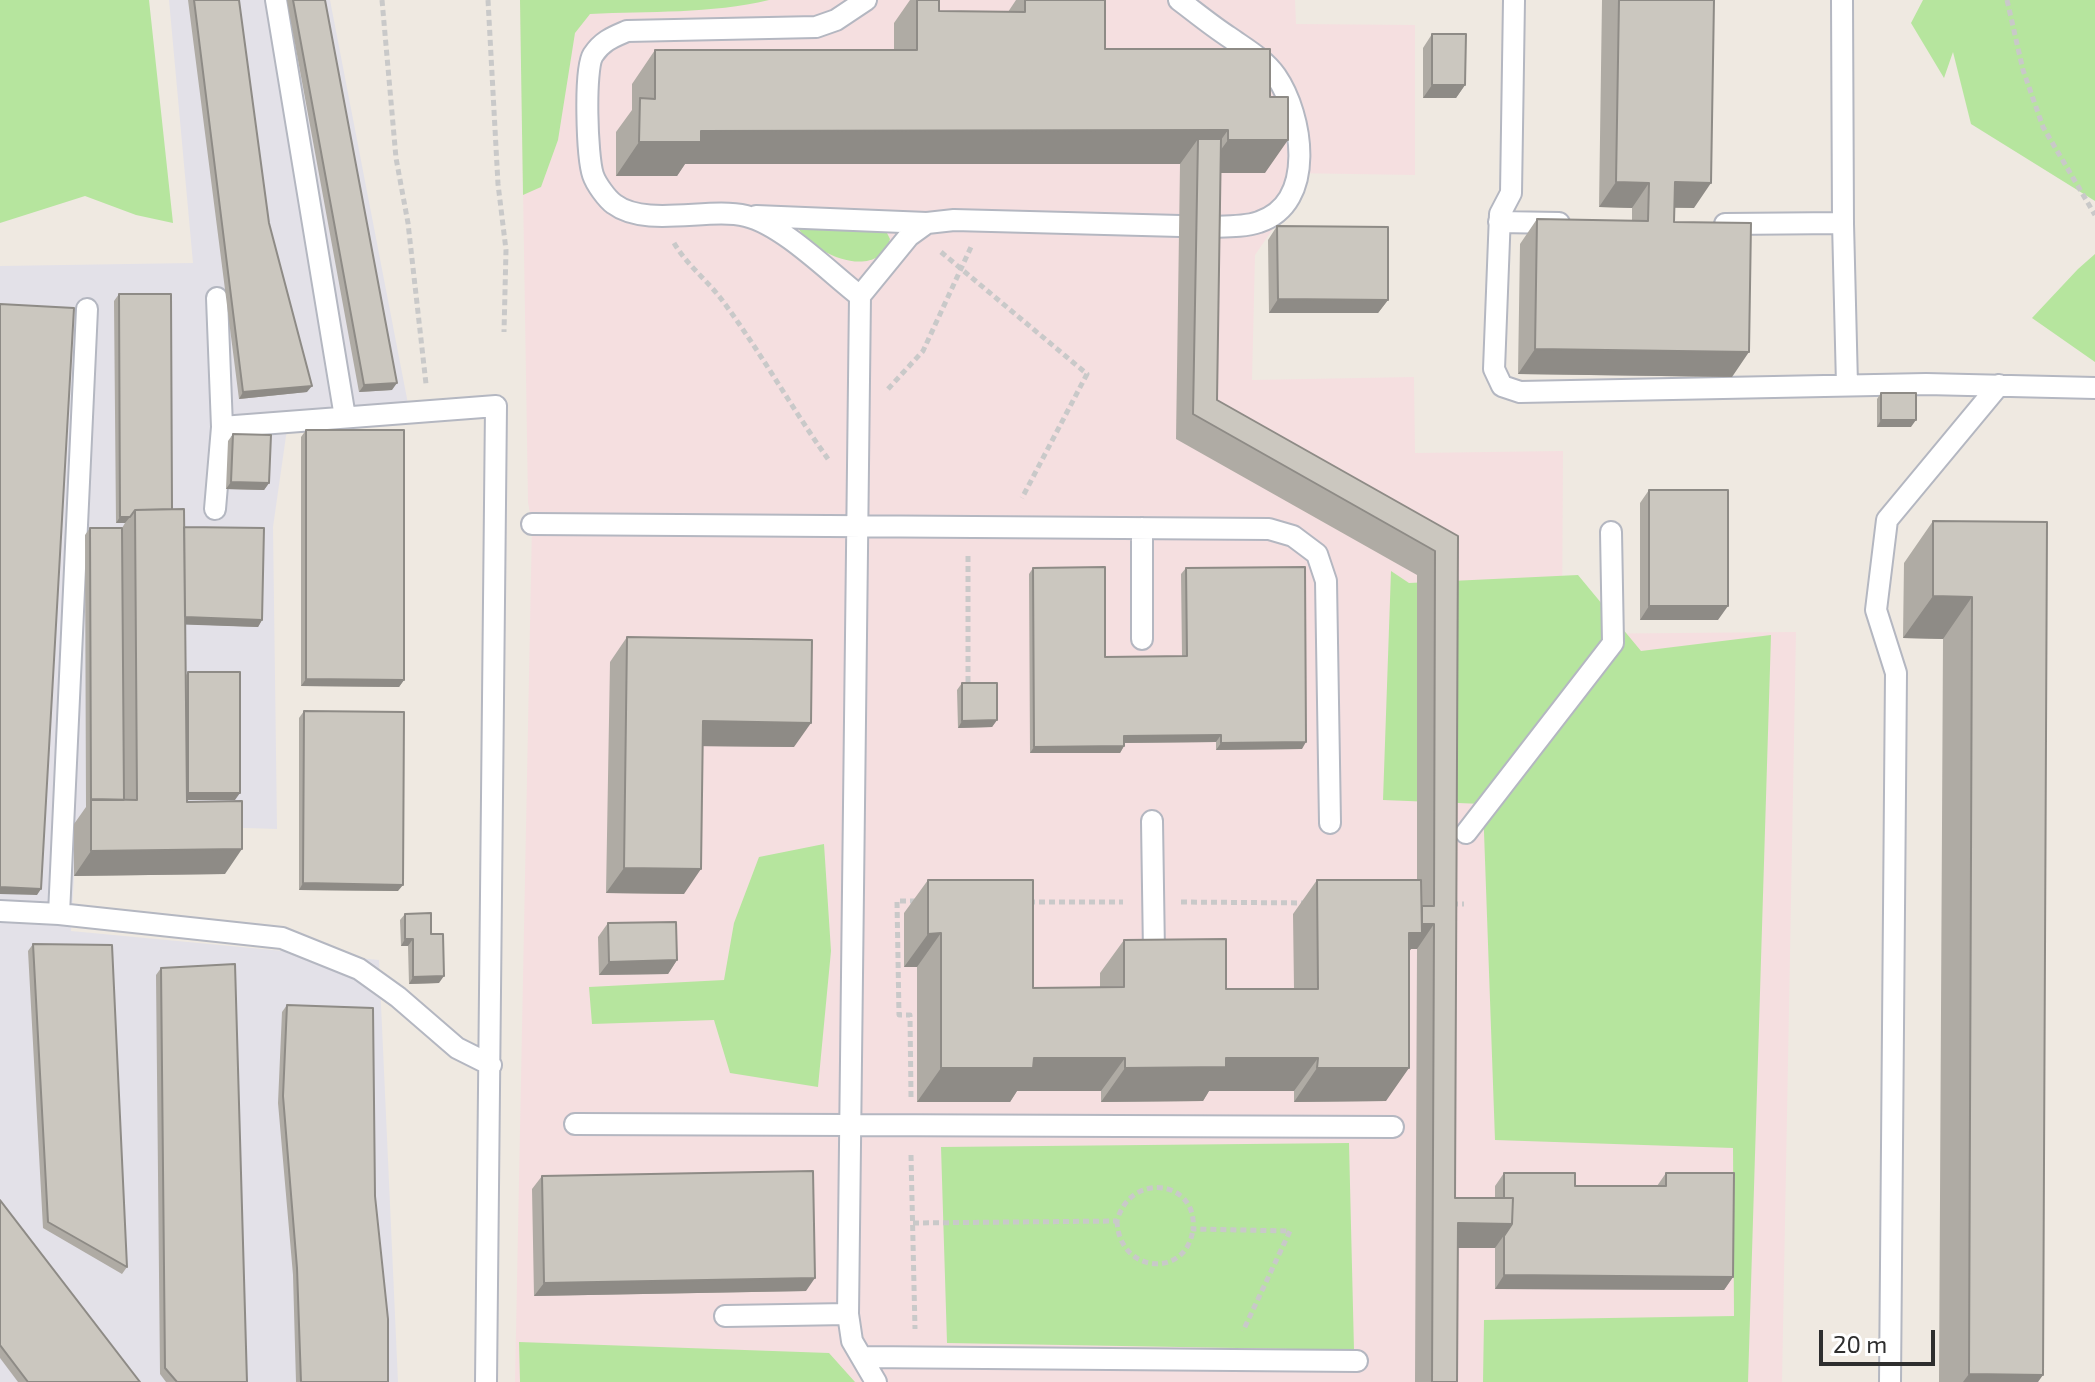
<!DOCTYPE html>
<html>
<head>
<meta charset="utf-8">
<style>
  body { margin:0 }
  #map { position:relative; width:2095px; height:1382px; overflow:hidden; background:#efe9e1; font-family:"Exo 2",sans-serif }
  canvas { display:block }
  .scale { position:absolute; left:1819px; top:1330px; width:116px; height:36px; box-sizing:border-box; border:4px solid #2e2e2e; border-top:0; padding-left:10px; font-size:24px; line-height:28px; white-space:nowrap; color:#2e2e2e; -webkit-text-stroke:6px #fff; paint-order:stroke }
</style>
</head>
<body>
<div id="map">
<canvas width="2095" height="1382"></canvas>
<div class="scale">20 m</div>
</div>
<script>
const g = document.querySelector('canvas').getContext('2d');
g.lineJoin = 'round';
function fillPath(path, color) { g.fillStyle = color; g.fill(path, 'evenodd'); }
function strokePath(path, color, width, dash) { g.strokeStyle = color; g.lineWidth = width; g.lineCap = dash ? 'butt' : 'round'; g.setLineDash(dash || []); g.stroke(path); }
const industrial = new Path2D(`
  M169,0h161l79,409 -120,6 -16,112 4,302 -157,-5 -46,52 -3,55 308,29 19,422h-398v-1116l193,-3z`);
const medical = new Path2D(`
  M520,0h775l1,24 119,1v150l-125,-2 -2,34 -33,48 -3,125 162,-3 1,76 148,-2 -1,183 234,-2 -14,750h-1267l17,-858 -4,-22z`);
const green = new Path2D(`
  M0,0h149l24,223 -37,-8 -51,-19 -85,27z
  M520,0h249c-58,14 -120,11 -179,14l-15,19 -17,107 -17,47 -18,8z
  M1923,0h172v201l-124,-77 -18,-72 -9,26 -33,-55z
  M797,226l82,4 8,3 3,6c-12,44 -79,15 -93,-13z
  M2095,254v108l-63,-44 46,-49z
  M1391,571l18,12 169,-8 63,76 130,-16 -23,747h-265l1,-62 250,-4 -1,-168 -238,-8 -12,-336 -100,-4z
  M824,844l7,107 -13,136 -88,-14 -16,-53 -122,4 -3,-37 135,-7 10,-57 25,-66z
  M1349,1143l5,207 -407,-7 -6,-196z
  M519,1342l310,11 26,29h-335z`);
const path = new Path2D(`
  M382,0l14,158 12,65 18,161
  M488,0l10,184 8,66 -2,82
  M2007,0l16,70 20,57 52,88
  M674,243c13,22 33,37 48,57 38,51 69,107 106,159
  M941,252l146,122 -65,124
  M888,389l35,-38 48,-104
  M968,556v127
  M1029,902h94
  M1181,902l126,1
  M1452,904h12
  M911,1097l-1,-82h-11l-2,-114h22
  M911,1155l4,174
  M1117,1221c2,53 70,58 76,8
  M913,1223l204,-2c13,-50 81,-41 76,8l97,2 -47,100`);
const service = new Path2D(`
  M276,0l69,417
  M866,0l-30,20 -20,7 -189,4c-14,6 -25,10 -34,24 -9,14 -6,102 0,120 3,9 14,24 21,29 32,24 95,3 132,12 37,9 83,56 114,80l-12,1018 4,27 24,41
  M1179,0c16,12 33,26 50,37 17,12 35,22 47,39 27,39 41,127 -17,146 -17,6 -38,4 -56,5
  M1514,0l-3,193 -11,21 -6,155 8,17 18,6 406,-8 169,4
  M1842,0l1,223 4,162
  M756,216l171,7
  M1499,222l60,1
  M1725,224l118,-1
  M860,296l49,-60 18,-13 27,-3 226,6
  M222,427l274,-21 -10,976
  M215,509l7,-82 -5,-129
  M532,524l737,5 24,7 24,18 9,27 4,242
  M1142,639v-111
  M1152,821l2,132
  M1466,833l147,-190 -2,-111
  M0,911l59,3 223,24 77,31 39,28 59,51 34,17
  M59,914l28,-605
  M575,1124l818,3
  M725,1316l123,-2
  M862,1357l495,4
  M1890,1382l6,-709 -20,-63 11,-90 112,-135`);
const wall = new Path2D(`
  M188,0h51l30,223 38,169 -68,7z
  M287,0h38l67,390 -33,2z
  M910,0h29v11l69,1 8,-12h89v49h165l-5,124h-44l-4,227 241,136 -3,662h40v-12l9,-13 71,13h82l9,-13 67,104 -9,13 -229,-1v-41h-38v134h-42l2,-433h-6l-2,2 -23,150 -92,1v-11h-85l-6,10 -102,1v-11h-84l-7,11h-93v-135h-13v-54l24,-33 105,108 67,-1v-14l24,-33 102,49h68l-1,-75 24,-34h100v-305l-241,-136 4,-275h-495l-8,12h-61v-44l16,-22v-26l23,-34h239v-27z
  M1602,0h112l-20,208h-20v14l58,155 -214,-3 2,-130 17,-25 95,2v-13l-33,-1z
  M1432,34l33,51 -9,13h-33v-50z
  M1277,226l111,74 -10,13h-109l-1,-73z
  M119,294l53,215 12,18 78,93 -4,7 -73,-3 1,51 2,-3 47,128h-48v2l38,72 -151,2v-52l12,-17 -1,-272 5,-7h32l3,-5h-9l-2,-222z
  M1881,393l30,34h-34v-28z
  M306,430l98,250 -5,7 -98,-1v-249z
  M233,434l36,49 -5,7 -38,-1 2,-48z
  M1649,490l69,130h-78v-117z
  M1933,521l114,1 -9,860h-99l4,-743 -40,-1 1,-75z
  M1033,568l72,89 77,-1 -1,-82 5,-6 116,181 -86,1v-8l-92,1v3l-4,7h-90l-1,-179z
  M627,637l167,110 -91,-1 -19,148 -78,-1 4,-231z
  M962,683l35,37 -5,7 -34,1 -1,-38z
  M304,711l94,180 -99,-1v-172z
  M405,914l26,20 8,49 -30,1 -1,-38h-7l-1,-26z
  M608,923l69,37 -9,14 -69,1 -1,-38z
  M33,944l94,323 -5,7 -79,-46 -15,-277z
  M161,968l86,414h-81l-6,-8 -4,-399z
  M287,1005l88,191 13,186h-92l-3,-107 -15,-172 4,-91z
  M542,1176l264,115 -272,5 -2,-107z
  M0,1200l140,182h-122l-18,-24z`);
const shadedWall = new Path2D(`
  M1432,85h33l-9,13h-33z
  M1228,130l-24,34 -6,-25 -18,25h-495l-8,12h-61l23,-34 62,-11z
  M1228,140h60l-23,33h-61z
  M1616,182l33,1 -17,25 -33,-1z
  M1675,182l36,1 -17,25 -37,-1z
  M1278,299l110,1 -10,13h-109z
  M1535,349l214,3 -17,25 -214,-3z
  M397,383l-5,7 -33,2 5,-7z
  M312,386l-5,6 -68,7 4,-7z
  M1881,420h35l-5,7h-34z
  M231,482l38,1 -5,7 -38,-1z
  M120,517h10l-5,6h-9z
  M1933,596l39,1 -29,42 -40,-1z
  M1649,606h79l-10,14h-78z
  M172,617l90,3 -4,7 -90,-3z
  M306,679l98,1 -5,7 -98,-1z
  M997,720l-5,7 -34,1 4,-7z
  M703,721l108,2 -17,24 -108,-1z
  M1221,735l-5,7 -96,1 4,-7z
  M1306,742l-4,7 -86,1 5,-7z
  M1124,746l-4,7h-90l4,-6z
  M188,793h52l-5,7h-52z
  M242,849l-17,25 -151,2 17,-25z
  M624,868l77,1 -17,25 -78,-1z
  M303,883l100,2 -5,6 -99,-1z
  M0,887l41,2 -4,6 -37,-1z
  M1415,924h19l-17,25h-6l-13,17h-12z
  M941,933l-24,34h-13l24,-33z
  M405,939h8l-5,7h-7z
  M677,960l-9,14 -69,1 10,-13z
  M444,976l-5,7 -30,1 4,-7z
  M1034,1058h91l-24,33h-84l-7,11h-93l24,-34z
  M1226,1058h92l-24,33h-85l-6,10 -102,1 24,-34z
  M1317,1068h92l-23,33 -92,1z
  M1458,1223l54,1 -17,24h-55z
  M1504,1275l229,2 -9,13 -229,-1z
  M815,1278l-9,13 -272,5 10,-13z
  M1969,1374l74,1 -5,7h-75z`);
const building = new Path2D(`
  M194,0h45l30,223 43,163 -69,6z
  M293,0h32l72,383 -33,2z
  M917,0h22v11l86,1v-12h80v49h165v48h18v43h-60v-10l-527,1v11h-62l1,-44 15,1v-49h262z
  M1619,0h95l-3,183 -36,-1 -1,40 77,1 -2,129 -214,-3 2,-130 111,2 1,-38 -33,-1z
  M1432,34h34l-1,51h-33z
  M1198,139h23l-4,261 241,136 -3,662h58l-1,26 -54,-1 -1,159h-25l2,-458h-12v-18h12l1,-355 -242,-137z
  M1277,226l111,1v73l-110,-1z
  M119,294h52l1,215 -37,1 -5,7h-10z
  M0,304l74,4 -33,581 -41,-2z
  M1881,393h35v27h-35z
  M306,430h98v250l-98,-1z
  M233,434l38,1 -2,48 -38,-1z
  M1649,490h79v116h-79z
  M184,509l3,293 55,-1v48l-151,2v-52l46,1 -2,-290z
  M1933,521l114,1 -4,853 -74,-1 3,-777 -39,-1z
  M184,527l80,1 -2,92 -77,-3z
  M90,528h32l2,272h-33z
  M1105,567v90l82,-1 -1,-88 119,-1 1,175 -85,1v-8l-97,1v10l-90,1 -1,-179z
  M627,637l185,3 -1,83 -108,-2 -2,148 -77,-1z
  M188,672h52v121h-52z
  M962,683h35v37l-35,1z
  M304,711l100,1 -1,173 -100,-2z
  M928,880h105v108l91,-1v-47l102,-1v50h92l-1,-109h104l1,53h-13v135h-92l1,-10h-92v9l-101,1v-10h-91l-1,10h-92v-135l-13,1z
  M431,913v21h12l1,42 -31,1v-38h-8v-25z
  M676,922l1,38 -68,2 -1,-39z
  M33,944l79,1 15,322 -79,-45z
  M235,964l12,418h-70l-12,-14 -4,-400z
  M287,1005l86,3 2,188 13,123v63h-87l-4,-114 -14,-172z
  M813,1171l2,107 -271,5 -2,-107z
  M1504,1173h71v13h91v-13h68l-1,104 -229,-2v-39l8,-12 1,-26h-9z
  M0,1200l140,182h-112l-28,-37z`);
fillPath(industrial, '#e3e1e8');
fillPath(medical, '#f5dfe0');
fillPath(green, '#b6e59e');
strokePath(service, '#b4b7c1', 24);
strokePath(path, '#c9c9c9', 5, [6, 4]);
strokePath(service, '#fff', 20);
fillPath(wall, '#afaba4');
fillPath(shadedWall, '#8e8b86');
fillPath(building, '#cbc7bf');
strokePath(building, '#8e8b86', 2);
</script>
</body>
</html>
